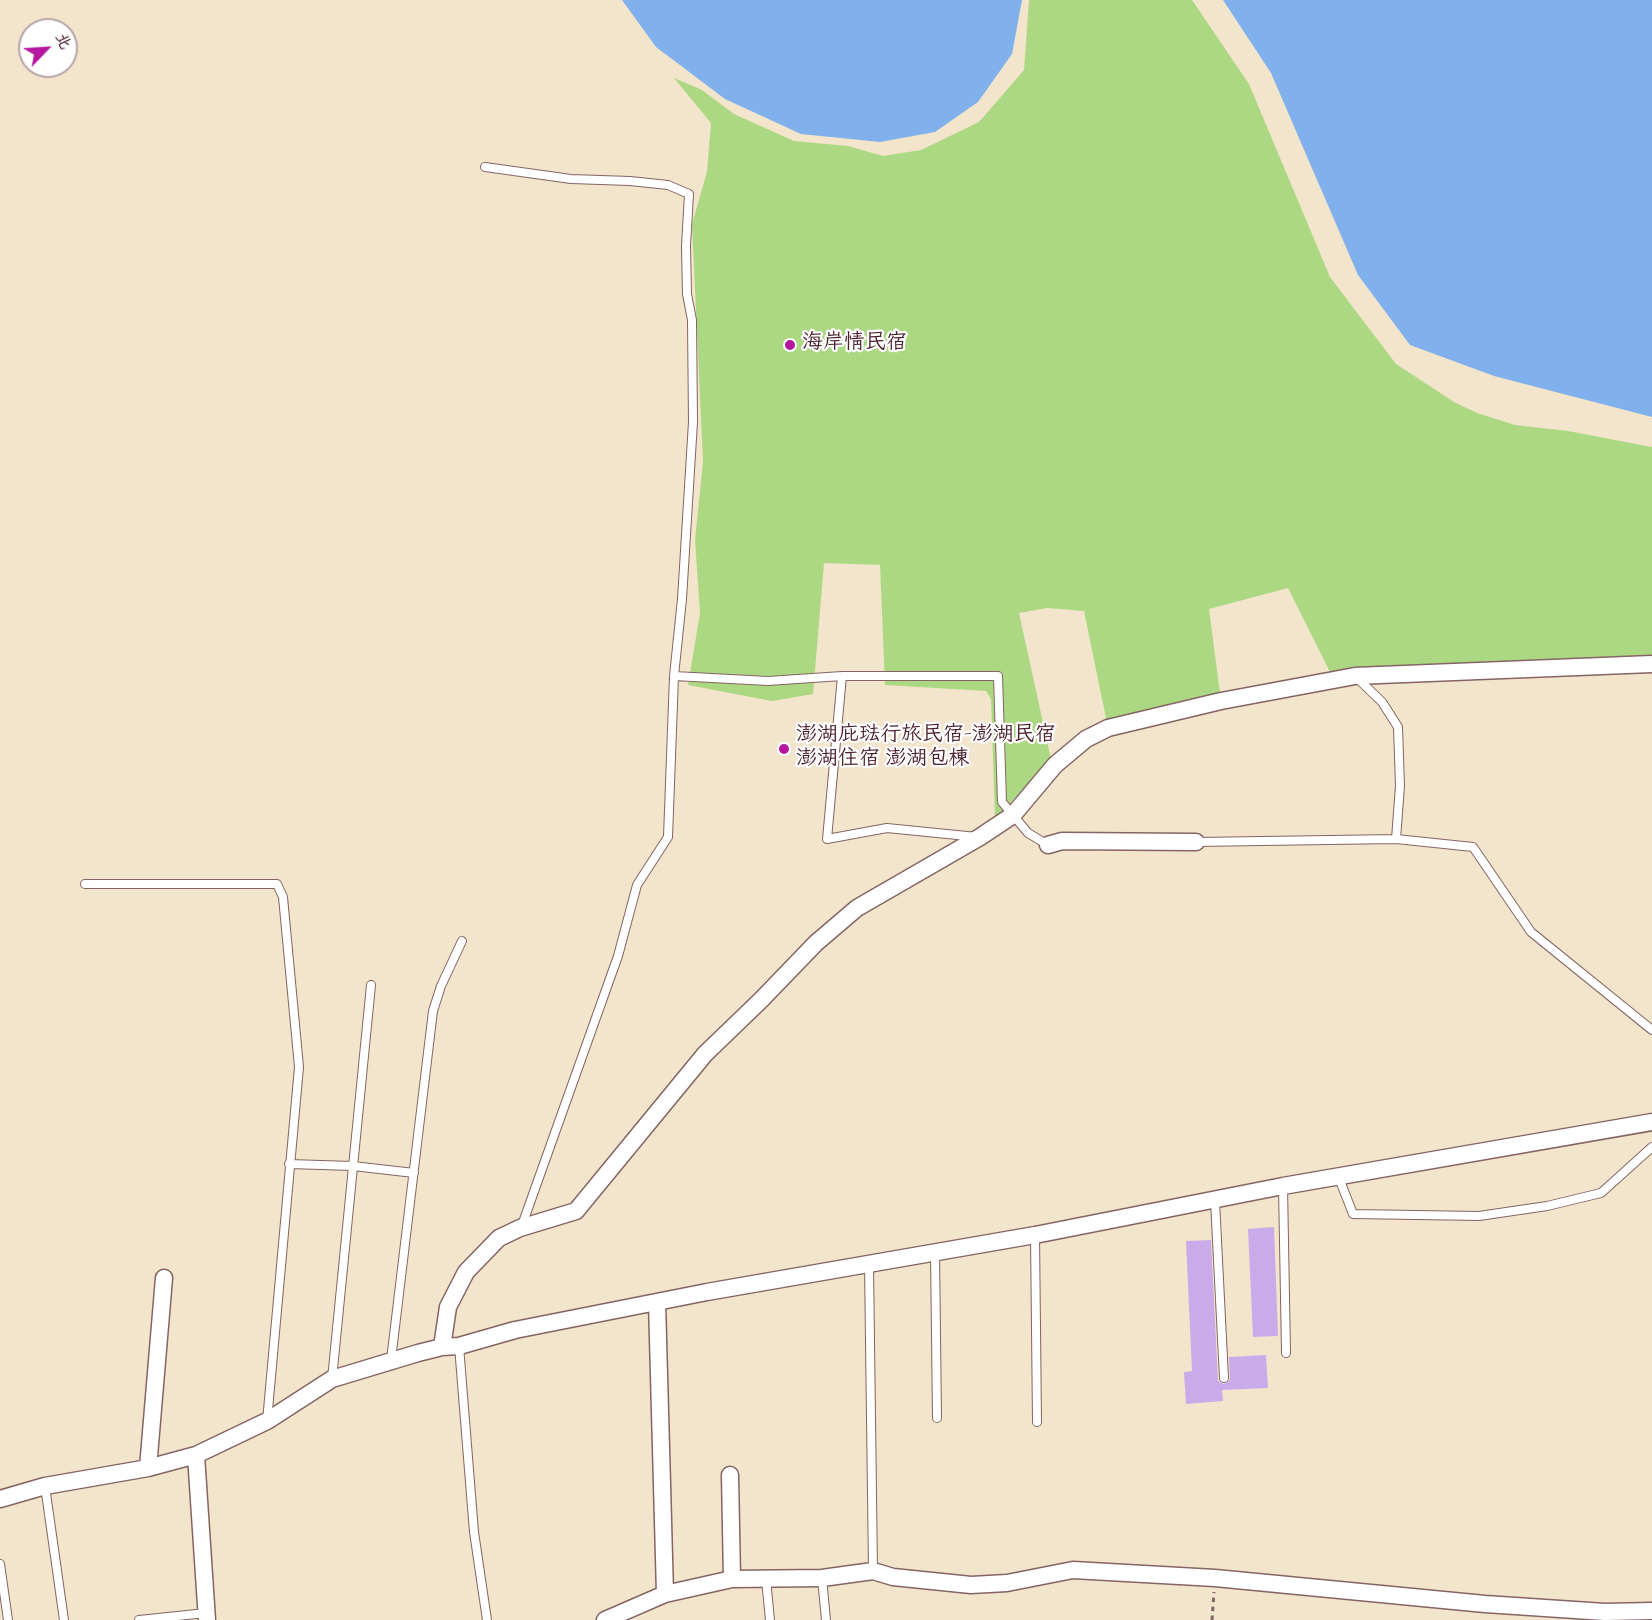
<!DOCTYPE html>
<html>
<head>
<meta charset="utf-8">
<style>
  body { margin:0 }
  #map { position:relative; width:1652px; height:1620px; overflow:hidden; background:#f2e5cb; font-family:"Indie Flower","LXGW WenKai TC",sans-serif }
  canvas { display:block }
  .north { position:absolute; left:18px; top:18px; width:60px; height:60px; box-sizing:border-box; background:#fff; border:2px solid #b7a5aa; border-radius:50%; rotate:65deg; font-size:16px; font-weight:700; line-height:24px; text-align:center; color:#4a1f2b }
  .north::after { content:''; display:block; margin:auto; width:21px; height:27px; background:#b5179e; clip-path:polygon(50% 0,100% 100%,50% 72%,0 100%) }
</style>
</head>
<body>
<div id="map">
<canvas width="1652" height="1620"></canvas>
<div class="north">北</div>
</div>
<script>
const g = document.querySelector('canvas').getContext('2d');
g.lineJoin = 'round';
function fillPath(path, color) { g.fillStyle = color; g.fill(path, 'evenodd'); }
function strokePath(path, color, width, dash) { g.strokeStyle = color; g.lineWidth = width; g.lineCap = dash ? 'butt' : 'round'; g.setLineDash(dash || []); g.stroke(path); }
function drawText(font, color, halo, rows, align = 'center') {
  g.font = font + ' "Indie Flower","LXGW WenKai TC",sans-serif'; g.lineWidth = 4.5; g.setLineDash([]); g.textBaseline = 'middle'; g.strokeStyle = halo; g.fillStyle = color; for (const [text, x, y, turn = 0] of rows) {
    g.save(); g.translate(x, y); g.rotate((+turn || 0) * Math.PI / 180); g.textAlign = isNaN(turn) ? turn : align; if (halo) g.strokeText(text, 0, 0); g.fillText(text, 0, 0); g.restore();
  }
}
const green = new Path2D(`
  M1029,0h163l57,84 81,193 66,87 58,38 23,11 38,12 53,6 84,16v218l-318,15 -46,-92 -79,21 12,92 -113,27 -24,-117 -37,-3 -28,5 32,146 -56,60 -4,-120 -5,-8 -101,-6 -5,-120 -56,-2 -11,131 -41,7 -84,-16 12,-72 -5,-73 8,-78 -11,-238 15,-52 4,-49 -37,-45 28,12 32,24 60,27 54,5 35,10 38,-6 58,-28 45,-52z`);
const water = new Path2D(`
  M622,0h400l-10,54 -34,48 -43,30 -55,10 -79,-8 -76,-35 -69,-52z
  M1223,0h429v417l-158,-41 -84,-31 -52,-70 -87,-202z`);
const building = new Path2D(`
  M1274,1227l4,109 -25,1 -5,-108z
  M1211,1240l7,141 6,3 6,-4 -1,-23 37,-2 2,33 -46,2 1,11 -37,3 -2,-32 8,-1 -6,-130z`);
const path = new Path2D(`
  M1212,1620l2,-28`);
const service = new Path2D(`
  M485,167l86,12 59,2 38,4 21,9 -3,52 1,48 5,26 1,102 -11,177 -8,77 -6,161 -31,48 -19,71 -97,272
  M674,676l94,5 74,-5h156l4,126 26,31 20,12
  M842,676l-15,163 60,-11 90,9
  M1357,678l25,24 16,25 2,59 -4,53 77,8 58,85 121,98
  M1196,842l200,-3
  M85,884h192l6,13 16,170 -32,354
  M289,1164l64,2 61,7
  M1339,1178l14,36 126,2 68,-10 54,-13 51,-46
  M1283,1186l3,167
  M1215,1201l9,177
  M1035,1235l2,187
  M935,1252l2,166
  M869,1264l4,307
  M459,1346l15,186 13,88
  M391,1360l42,-349 8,-25 21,-45
  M332,1379l39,-394
  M45,1486l19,134
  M0,1564l8,56
  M822,1578l4,42
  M766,1579l4,41
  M139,1620l67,-7`);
const minor = new Path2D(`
  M1048,845l14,-4 134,1
  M657,1302l8,292
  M442,1347l6,-40 18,-35 33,-34 21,-10 56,-17 129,-157 56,-54 55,-57 41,-35 123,-71 33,-22 42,-50 31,-26 22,-11 113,-27 134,-25 297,-12
  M196,1455l11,165
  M148,1468l16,-190
  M730,1475l2,104
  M0,1499l45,-13 103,-18 48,-13 71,-34 65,-42 86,-26 24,-6 17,-1 56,-16 192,-38 328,-57 248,-49 369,-64
  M605,1620l60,-26 67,-15 90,-1 51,-7 20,6 78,8 36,-2 66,-13 142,8 270,26 120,8 47,-1`);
const markers = [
  [790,345,6,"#b5179e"],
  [784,749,6,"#b5179e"]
];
const poiNames = [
  ["海岸情民宿",802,345],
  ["澎湖庇琺行旅民宿-澎湖民宿",796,737],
  ["澎湖住宿 澎湖包棟",796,761]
];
fillPath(green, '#add883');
fillPath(water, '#81b1ec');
fillPath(building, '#cbaaea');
strokePath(service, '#856463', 10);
strokePath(minor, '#856463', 19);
strokePath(path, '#856463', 3, [4.5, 4.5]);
strokePath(service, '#fff', 8);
strokePath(minor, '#fff', 16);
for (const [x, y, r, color] of markers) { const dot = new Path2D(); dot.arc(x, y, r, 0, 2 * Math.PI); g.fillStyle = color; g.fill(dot); strokePath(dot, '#fff', 2); }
drawText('21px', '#4a1f2b', '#fff', poiNames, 'left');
</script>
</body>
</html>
